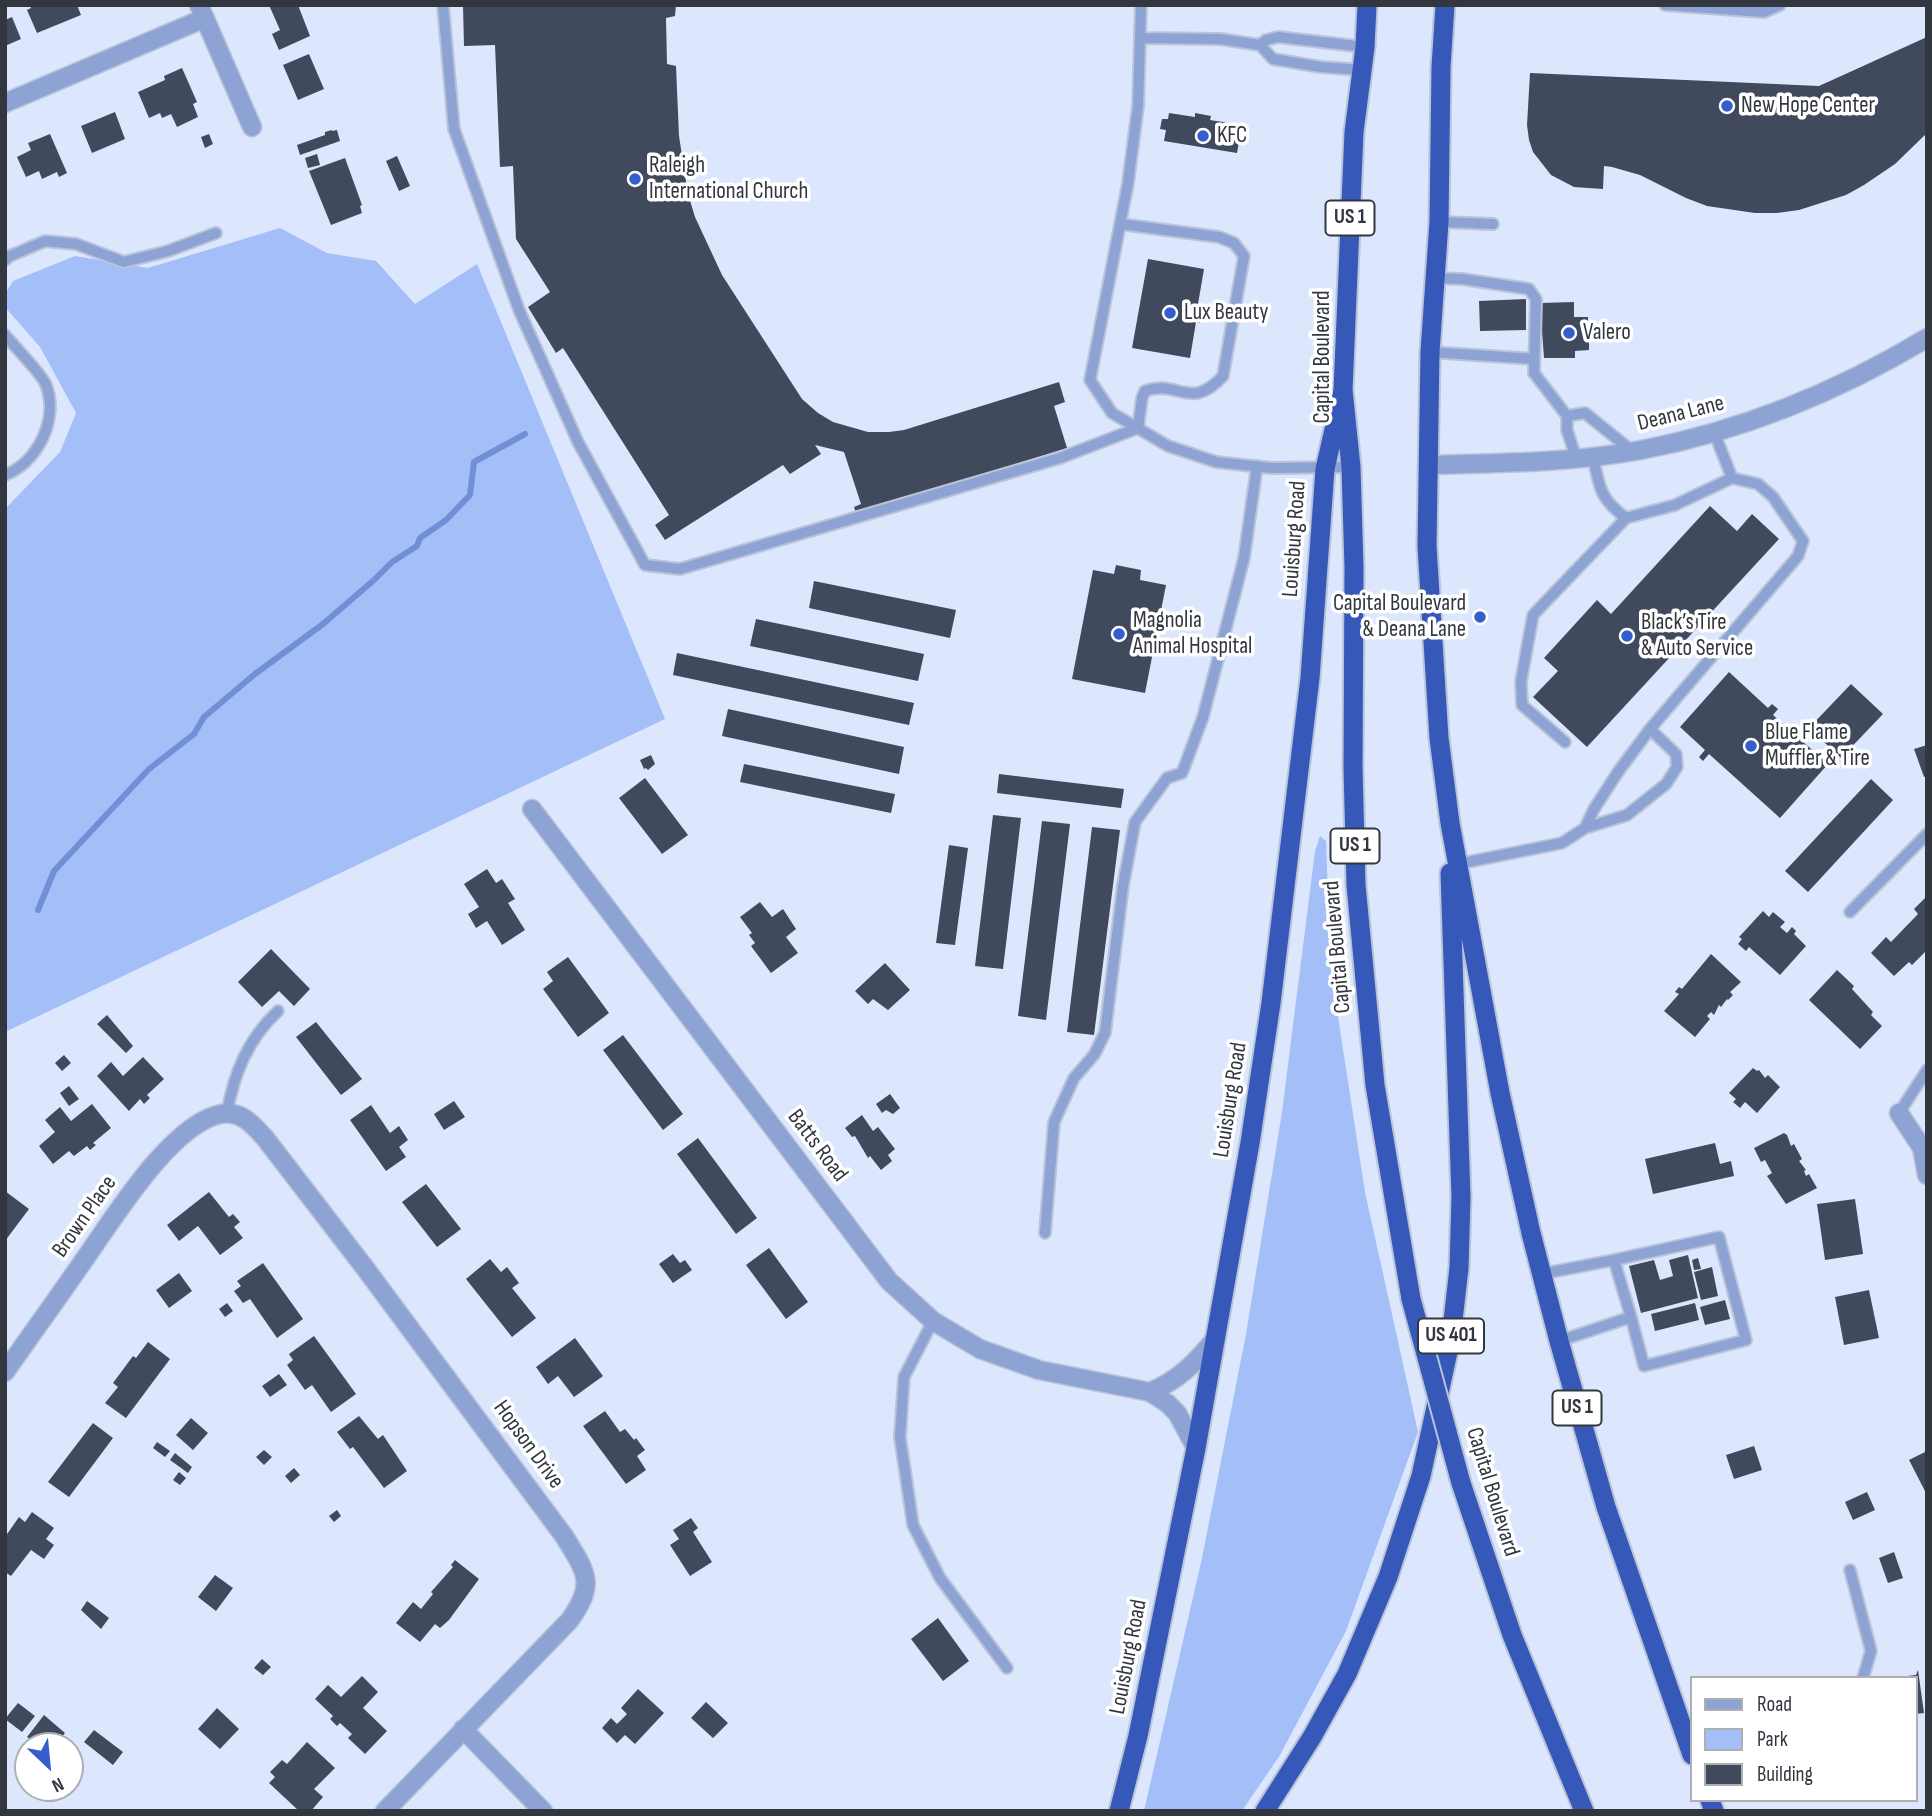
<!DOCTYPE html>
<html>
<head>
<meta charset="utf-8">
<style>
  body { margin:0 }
  #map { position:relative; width:1932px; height:1816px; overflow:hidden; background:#dce7fe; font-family:"Sofia Sans Condensed",sans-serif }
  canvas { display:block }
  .frame { position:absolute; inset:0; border:7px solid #32363f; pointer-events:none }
  .legend { position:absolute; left:1690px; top:1676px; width:228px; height:126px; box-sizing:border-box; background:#fff; border:2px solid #adafb2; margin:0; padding:9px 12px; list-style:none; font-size:21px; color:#32363f }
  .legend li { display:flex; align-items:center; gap:14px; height:35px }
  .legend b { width:35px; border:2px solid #adafb2 }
  .north { position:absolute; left:14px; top:1732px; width:70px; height:70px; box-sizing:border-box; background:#fff; border:2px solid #adafb2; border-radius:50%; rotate:154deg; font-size:19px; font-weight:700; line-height:28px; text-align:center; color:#32363f }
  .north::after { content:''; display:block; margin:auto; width:24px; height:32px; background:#365dce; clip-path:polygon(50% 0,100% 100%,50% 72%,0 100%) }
</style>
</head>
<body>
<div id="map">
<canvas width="1932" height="1816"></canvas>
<div class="frame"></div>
<ul class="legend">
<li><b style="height:9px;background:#8da3d4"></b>Road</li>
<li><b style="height:19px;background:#a4bef8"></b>Park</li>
<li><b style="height:19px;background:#41495c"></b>Building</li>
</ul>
<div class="north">N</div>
</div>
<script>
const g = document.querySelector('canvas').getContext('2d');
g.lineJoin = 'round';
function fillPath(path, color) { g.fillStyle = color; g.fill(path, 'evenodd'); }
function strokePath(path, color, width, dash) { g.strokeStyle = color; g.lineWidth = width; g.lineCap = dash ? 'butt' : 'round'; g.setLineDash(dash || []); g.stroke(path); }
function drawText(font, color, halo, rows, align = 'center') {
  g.font = font + ' "Sofia Sans Condensed",sans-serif'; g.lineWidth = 7; g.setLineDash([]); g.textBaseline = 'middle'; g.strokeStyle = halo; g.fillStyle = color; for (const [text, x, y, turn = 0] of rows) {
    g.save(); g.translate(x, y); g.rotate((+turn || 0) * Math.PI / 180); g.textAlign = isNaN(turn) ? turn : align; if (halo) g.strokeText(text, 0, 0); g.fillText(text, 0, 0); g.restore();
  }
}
const green = new Path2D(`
  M280,228l47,25 49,8 39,43 62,-40 188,455 -660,313v-523l55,-57 16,-39 -36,-66 -35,-40v-13l8,-13 62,-25 73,12z
  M1320,836l6,5 5,130 34,221 53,240 -72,199 -66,124 -38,56h-98l58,-253 44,-224 36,-222 33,-261z`);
const stream = new Path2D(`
  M38,910l16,-39 95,-102 45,-35 10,-17 51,-43 68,-50 51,-44 18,-18 25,-16 3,-8 26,-18 24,-25 4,-33 51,-28`);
const building = new Path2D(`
  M30,5h47l4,10 -44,18 -10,-23 4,-2z
  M269,5h29l12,31 -31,14 -7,-16 8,-4z
  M463,5h213l-1,11 -9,2 1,46 9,2 3,70 9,58 7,23 27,58 80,124 16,14 15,9 35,10h21l15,-2 155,-48 6,20 -11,4 13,42 -211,65 -2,-6 7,-3 -17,-52 -29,-7 6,9 -31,20 -7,-9 -118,75 -10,-15 14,-10 -106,-167 -7,5 -28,-46 22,-15 -34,-53 -3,-73 -13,1 -5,-122 -31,1z
  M12,17l9,22 -16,7v-26z
  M1927,37v96l-32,31 -31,21 -18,10 -47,15 -22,3h-22l-48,-7 -21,-8 -46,-23 -28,-8 -8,-1 -1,23 -29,-2 -23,-12 -18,-23 -4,-12 -2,-15 3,-52 289,13z
  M309,54l15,35 -26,11 -15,-35z
  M182,68l15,34 -4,2 5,13 -21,10 -6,-13 -9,4 -2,-5 -11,5 -11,-26 27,-12 -1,-4z
  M115,112l10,27 -33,14 -11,-27z
  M1169,113l26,4v-4l16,3 -1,4 32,5 -5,28 -73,-12 2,-11 -6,-1 2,-10h6z
  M332,130v1l5,-1 3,11 -40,14 -3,-10 28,-10v-3z
  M50,134l17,39 -8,4 -2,-5 -15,7 -3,-8 -13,6 -9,-20 14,-7 -3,-7z
  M209,134l4,10 -8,4 -4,-11z
  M317,154l3,11 -12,3 -3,-10z
  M397,156l13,30 -11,5 -13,-30z
  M345,158l17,47 -2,1 2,7 -31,12 -22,-54z
  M1148,259l56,10 -6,35 5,1 -3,18 -4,-1 -6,36 -58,-10z
  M1526,299v31l-46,1 -1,-30z
  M1574,302v15h14v5h7v16h-6v12l-14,1v7h-31l-4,-55z
  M1710,506l27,25 15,-17 27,25 -192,208 -54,-50 25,-26 -14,-13 53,-58 14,14z
  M1116,565l25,5 -1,10 26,5 -21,108 -73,-14 21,-109 21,4z
  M814,581l142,29 -6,28 -141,-30z
  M756,619l168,35 -6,27 -168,-35z
  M677,653l237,50 -5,22 -236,-50z
  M1729,672l39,36 4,-4 6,5 -5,6 55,49 -48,54 -71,-64 -6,7 -4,-4 6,-7 -25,-23z
  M1851,684l32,30 -42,44 -32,-30z
  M728,709l176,38 -5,27 -177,-38z
  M1927,745v31l-3,1 -10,-28z
  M651,755l4,9 -7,6 -2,-2 -2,1 -4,-9z
  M744,764l151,30 -4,19 -151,-31z
  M999,774l125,15 -3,19 -124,-15z
  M645,778l43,57 -26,19 -43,-56z
  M1871,779l22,21 -85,92 -23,-21z
  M993,815l28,3 -18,151 -28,-3z
  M1042,821l28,3 -24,196 -28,-4z
  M1092,827l28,3 -26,205 -27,-3z
  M949,845l19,3 -13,97 -19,-2z
  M487,869l9,14 6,-4 13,20 -7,4 17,27 -23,15 -15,-24 -11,7 -8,-14 11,-7 -15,-23z
  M1927,896v54l-15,15 -3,-3 -15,14 -23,-23 15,-16 5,5 27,-28 -4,-5z
  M760,902l12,15 11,-8 13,20 -10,8 12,16 -27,20 -20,-27 4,-3 -6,-8 3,-2 -12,-16z
  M1763,911l6,6 4,-5 12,10 -5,5 7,6 5,-6 4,4 -2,3 12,12 -26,29 -31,-28 -3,4 -8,-7 4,-5 -3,-2z
  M271,949l39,40 -16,17 -15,-15 -17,16 -24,-25z
  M1711,954l30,28 -11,10 3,3 -5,5 -1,-1 -6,8 -2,-2 -5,10 -3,-3 -4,4 3,3 -15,18 -31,-26 15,-17 -4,-2 4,-5 3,2z
  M568,957l41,56 -31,24 -35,-48 10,-8 -6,-9z
  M885,963l25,27 -22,20 -15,-11 -5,5 -13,-13z
  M1837,970l17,16 -2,3 21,23 -2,3 11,11 -22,23 -51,-49z
  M107,1015l26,31 -7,7 -29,-29z
  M316,1022l46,57 -21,16 -45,-58z
  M623,1035l60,79 -20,16 -60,-80z
  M64,1055l7,8 -9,8 -7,-8z
  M143,1057l21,22 -17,16 3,3 -6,6 -4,-5 -11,12 -32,-35 14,-14 12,14z
  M1753,1068l4,3 2,-1 6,8 3,-3 12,12 -23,26 -12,-11 -5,6 -7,-6 3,-3 -7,-6z
  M69,1086l10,13 -10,7 -9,-13z
  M890,1094l10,14 -7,6 -7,-4 -4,3 -6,-9z
  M454,1101l11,16 -21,13 -10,-16z
  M92,1104l19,24 -18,15 3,2 -6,5 -3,-4 -13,10 -5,-5 -16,13 -14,-18 16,-14 -10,-12 15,-13 11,14z
  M371,1105l19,28 9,-7 9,14 -9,7 7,10 -20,14 -36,-51z
  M862,1115l11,16 5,-4 17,22 -7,6 4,6 -11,9 -11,-14 -2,2 -13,-22 -3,1 -7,-9z
  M1784,1133l3,2 4,11 3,-2 8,15 -3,2 7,9 -2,1 2,5 3,-2 8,14 -31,16 -19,-28 5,-3 -7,-13 -4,2 -7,-14z
  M698,1138l59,80 -21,16 -59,-80z
  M1715,1143l5,21 11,-3 3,15 -81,18 -8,-35z
  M426,1184l35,45 -24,18 -35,-45z
  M5,1191l24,18 -24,32z
  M209,1192l20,25 4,-3 7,8 -6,5 9,11 -23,17 -22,-29 -19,15 -12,-16z
  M1855,1199l8,55 -38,6 -8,-56z
  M769,1248l39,54 -22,17 -40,-54z
  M673,1254l7,9 5,-3 7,10 -19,13 -14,-19z
  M1688,1255l10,43 -57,15 -12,-47 25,-6 6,20 13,-4 -4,-16z
  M1698,1258l3,11 -7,1 -2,-10z
  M490,1259l11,13 6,-5 12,16 -7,5 24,30 -24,19 -46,-58z
  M263,1263l40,56 -26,19 -27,-39 -7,4 -9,-12 7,-5 -4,-5z
  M1712,1267l6,29 -17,4 -7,-28z
  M179,1273l13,18 -23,17 -13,-18z
  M1869,1290l10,48 -35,7 -9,-48z
  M1725,1300l5,19 -25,6 -5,-18z
  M227,1303l6,8 -8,6 -6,-8z
  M1695,1303l4,17 -44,11 -4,-17z
  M314,1336l42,58 -25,18 -19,-27 -7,5 -18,-25 6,-5 -4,-6z
  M575,1338l28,38 -29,21 -16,-21 -10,8 -12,-17z
  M148,1342l22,17 -44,59 -21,-15 13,-16 -5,-4 20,-27 3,2z
  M279,1374l8,11 -17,12 -8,-11z
  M605,1411l15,21 5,-3 9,11 2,-2 9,12 -8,6 9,14 -20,14 -43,-58z
  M359,1416l19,23 5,-4 24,36 -23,17 -31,-41 -3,2 -13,-17z
  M191,1418l17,15 -15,17 -17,-15z
  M93,1423l20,15 -44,59 -21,-15z
  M157,1442l13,9 -5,6 -12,-9z
  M1754,1446l8,24 -28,9 -8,-24z
  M264,1450l8,7 -8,8 -8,-8z
  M1927,1451v44l-18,-35z
  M175,1453l17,14 -4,6 -18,-13z
  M294,1468l6,7 -9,8 -6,-7z
  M179,1472l7,6 -6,7 -7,-5z
  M1867,1492l8,18 -22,10 -8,-18z
  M337,1510l4,6 -7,6 -5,-6z
  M32,1512l22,16 -8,11 8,6 -10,14 -13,-9 -20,26 -6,-4v-35l14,-20 6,5z
  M691,1518l7,10 -5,4 19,30 -22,14 -20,-31 9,-6 -6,-9z
  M1894,1552l9,26 -15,5 -9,-25z
  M455,1560l24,19 -30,41 -9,8 -5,-4 -15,18 -24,-19 17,-21 8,7 12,-15 -2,-2 22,-25 -2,-2z
  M215,1575l18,13 -17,23 -18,-14z
  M87,1601l22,17 -8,11 -20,-19z
  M938,1618l31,43 -26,20 -32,-42z
  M262,1659l9,8 -8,8 -9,-7z
  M1918,1670l6,43 -8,1v-36l-9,-2 9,-1z
  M362,1676l16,16 -15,16 24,23 -22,23 -17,-16 4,-4 -12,-11 -3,3 -7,-7 3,-3 -18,-17 13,-14 13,12z
  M638,1689l26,24 -29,31 -10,-9 -8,8 -15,-15 9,-10 6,6 10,-10 -6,-6z
  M706,1702l22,21 -15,15 -22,-20z
  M18,1703l17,13 -13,16 -17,-13z
  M217,1708l22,21 -19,20 -22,-20z
  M44,1715l21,18 -10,13h-17l-11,-9z
  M94,1730l29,22 -10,13 -29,-23z
  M307,1742l28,26 -21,21 9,8 -12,14h-12l-30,-28 6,-6 -5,-5 12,-12 5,4z`);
const service = new Path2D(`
  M443,5l11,124 65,181 59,132 67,123 35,4 380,-111 78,-30 4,-30 3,-7c34,-12 45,21 78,-15l21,-120 -10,-13 -15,-6 -99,-13
  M1141,5l-3,101 -10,77 -38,197 22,33 56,33 48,16 55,6 80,-1
  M1665,5l99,7 16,-7
  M1140,38l80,1 40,6 6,-5 12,-3 87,10
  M1260,45l13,14 48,8 41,3
  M1439,222l54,2
  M5,260l5,-4 35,-15 31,3 48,18 44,-11 48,-18
  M1434,278l28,1 67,10 7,10 -2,74 33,43 18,-3 47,38
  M5,335c10,12 37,39 41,50 13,34 -8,77 -41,90
  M1430,352l104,7
  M1567,416v14l9,28
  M1593,456c6,31 7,43 33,62l49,-13 57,-27
  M1565,742l-43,-37 -1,-24 12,-66 93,-97
  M1585,828l42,-13 39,-31 11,-17 -1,-13 -26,-25
  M1458,864l104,-21 23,-15 9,-19 24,-37 32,-43 148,-173 5,-15 -30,-44 -15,-13 -26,-6 -18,-46
  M1850,912l77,-78
  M227,1113c7,-40 21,-74 51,-102
  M1899,1113l28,-43
  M1045,1233l9,-111 20,-44 20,-23 11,-22 18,-147 12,-64 32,-44 15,-5 21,-56 41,-159 13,-92
  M1614,1260l105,-23 27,103 -102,26 -13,-49
  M1541,1274l73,-14 17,57 -72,24
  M933,1321l-29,56 -4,60 13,88 27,53 67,90
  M1850,1570l21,81 -8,27`);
const minor = new Path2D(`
  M199,5l53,122
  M5,103l200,-85
  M1428,465c70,-2 143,-2 213,-15 100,-19 198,-59 286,-112
  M532,809l357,472 44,40 47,28 59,21 111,22 17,11 10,10 19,35
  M1899,1113l23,35 5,27
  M5,1372c26,-37 52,-73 77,-109 30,-42 88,-139 139,-149 20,-4 32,11 44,24l100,130 199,268c23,37 32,48 5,85l-184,190
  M1150,1392c29,-12 46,-30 66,-54
  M463,1729l80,82`);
const trunk = new Path2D(`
  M1367,5l-2,42 -11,85 -11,258 8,77 3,101 -1,199 3,118 19,200 36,214
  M1445,5l-4,62 -2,155 -9,130 -3,194 12,192 11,85 50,270 31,140 28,108 47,166 86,248
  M1461,1483l51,152 72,176
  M1710,1800l4,11
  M1119,1811l19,-75 58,-288 54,-305 21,-140 39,-325 15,-209 18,-79
  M1265,1811l47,-74 35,-63 41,-97 33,-101 30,-138 8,-70 2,-71 -11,-324`);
const trunkBridge = new Path2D(`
  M1411,1299l50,184`);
const markers = [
  [1727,106,7,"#365dce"],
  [1203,136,7,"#365dce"],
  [635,179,7,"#365dce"],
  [1170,313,7,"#365dce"],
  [1569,333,7,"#365dce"],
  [1480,617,7,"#365dce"],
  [1119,634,7,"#365dce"],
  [1627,636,7,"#365dce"],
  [1751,746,7,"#365dce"]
];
const shields = [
  [1350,218,49],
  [1355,846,49],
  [1451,1336,66],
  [1577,1408,49]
];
const shieldNames = [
  ["US 1",1350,218],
  ["US 1",1355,846],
  ["US 401",1451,1336],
  ["US 1",1577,1408]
];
const poiNames = [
  ["New Hope Center",1741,106],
  ["KFC",1217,136],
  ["Raleigh",649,166],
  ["International Church",649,192],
  ["Lux Beauty",1184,313],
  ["Valero",1583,333],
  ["Capital Boulevard",1466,604,"right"],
  ["& Deana Lane",1466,630,"right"],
  ["Magnolia",1133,621],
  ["Animal Hospital",1133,647],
  ["Black’s Tire",1641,623],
  ["& Auto Service",1641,649],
  ["Blue Flame",1765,733],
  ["Muffler & Tire",1765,759]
];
const streetNames = [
  ["Capital Boulevard",1323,357,-90],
  ["Deana Lane",1681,414,-14],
  ["Louisburg Road",1295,539,-86],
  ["Capital Boulevard",1338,947,-95],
  ["Louisburg Road",1231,1100,-81],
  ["Batts Road",817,1146,53],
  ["Brown Place",85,1217,-55],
  ["Hopson Drive",528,1445,54],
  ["Capital Boulevard",1492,1492,73],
  ["Louisburg Road",1129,1657,-79]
];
fillPath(green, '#a4bef8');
strokePath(stream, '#718fd5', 6);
fillPath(building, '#41495c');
strokePath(service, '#bac4d8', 14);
strokePath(minor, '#bac4d8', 21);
strokePath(trunk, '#bac4d8', 23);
strokePath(service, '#8da3d4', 10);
strokePath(minor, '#8da3d4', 18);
strokePath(trunk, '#3658b9', 19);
strokePath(trunkBridge, '#bac4d8', 23, []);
strokePath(trunkBridge, '#3658b9', 19);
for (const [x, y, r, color] of markers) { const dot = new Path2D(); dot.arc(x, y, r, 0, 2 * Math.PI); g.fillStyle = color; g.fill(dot); strokePath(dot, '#fff', 2.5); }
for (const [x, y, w] of shields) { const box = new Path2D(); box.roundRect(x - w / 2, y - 17.5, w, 35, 5); g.fillStyle = '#fff'; g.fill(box); strokePath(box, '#32363f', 2); }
drawText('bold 21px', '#32363f', null, shieldNames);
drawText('23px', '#32363f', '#fff', poiNames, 'left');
drawText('23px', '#32363f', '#fff', streetNames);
</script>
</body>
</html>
